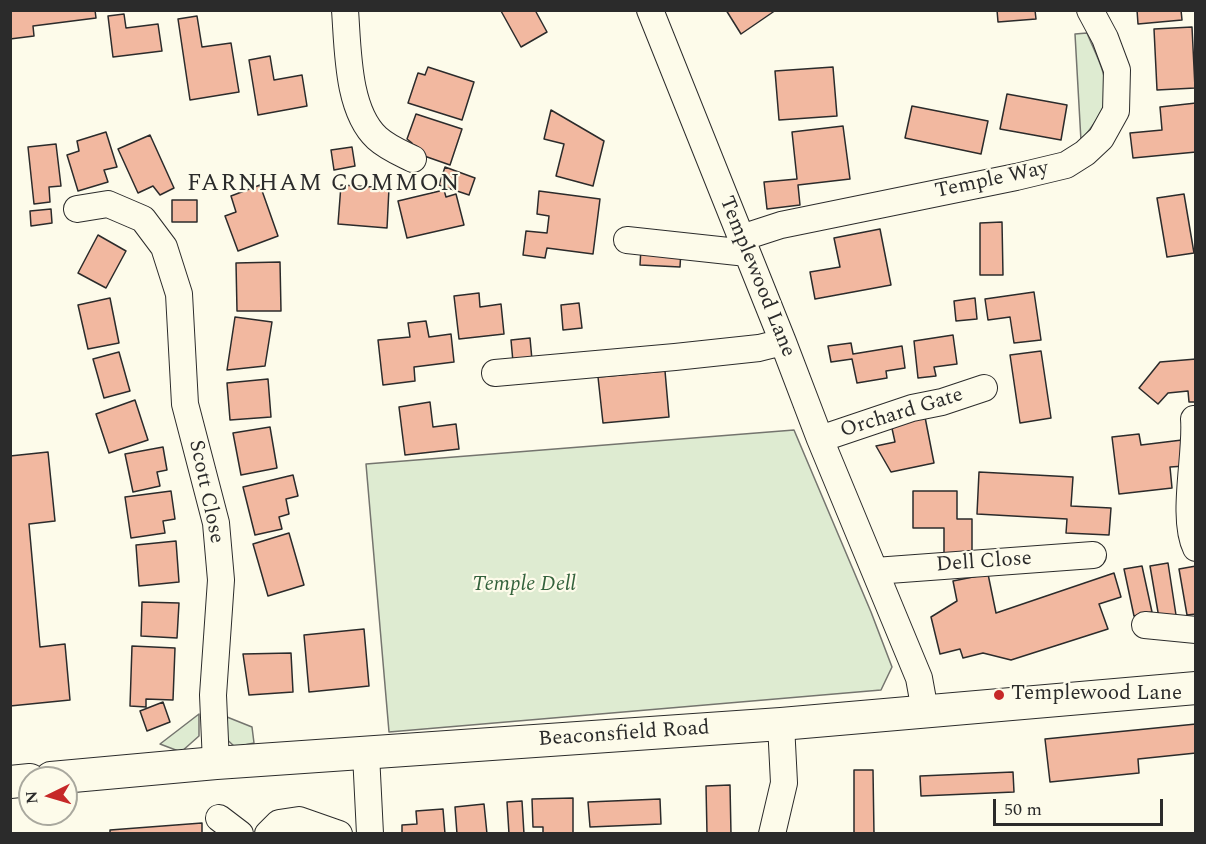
<!DOCTYPE html>
<html>
<head>
<meta charset="utf-8">
<style>
  body { margin:0 }
  #map { position:relative; width:1206px; height:844px; overflow:hidden; background:#fdfbea; font-family:Spectral,serif }
  canvas { display:block }
  .frame { position:absolute; inset:0; border:12px solid #2b2b2b; pointer-events:none }
  .north { position:absolute; left:18px; top:766px; width:60px; height:60px; box-sizing:border-box; background:#fdfbea; border:2px solid #a9a89e; border-radius:50%; rotate:265deg; font-size:16px; font-weight:700; line-height:24px; text-align:center; color:#2b2b2b }
  .north::after { content:''; display:block; margin:auto; width:21px; height:27px; background:#c62828; clip-path:polygon(50% 0,100% 100%,50% 72%,0 100%) }
  .scale { position:absolute; left:993px; top:799px; width:170px; height:27px; box-sizing:border-box; border:3px solid #2b2b2b; border-top:0; padding-left:8px; font-size:18px; line-height:21px; white-space:nowrap; color:#2b2b2b; -webkit-text-stroke:4px #fdfbea; paint-order:stroke }
</style>
</head>
<body>
<div id="map">
<canvas width="1206" height="844"></canvas>
<div class="frame"></div>
<div class="north">N</div>
<div class="scale">50 m</div>
</div>
<script>
const g = document.querySelector('canvas').getContext('2d');
g.lineJoin = 'round';
function fillPath(path, color) { g.fillStyle = color; g.fill(path, 'evenodd'); }
function strokePath(path, color, width, dash) { g.strokeStyle = color; g.lineWidth = width; g.lineCap = dash ? 'butt' : 'round'; g.setLineDash(dash || []); g.stroke(path); }
function drawText(font, color, halo, rows, align = 'center') {
  g.font = font + ' Spectral,serif'; g.lineWidth = 4.5; g.setLineDash([]); g.textBaseline = 'middle'; g.strokeStyle = halo; g.fillStyle = color; for (const [text, x, y, turn = 0] of rows) {
    g.save(); g.translate(x, y); g.rotate((+turn || 0) * Math.PI / 180); g.textAlign = isNaN(turn) ? turn : align; if (halo) g.strokeText(text, 0, 0); g.fillText(text, 0, 0); g.restore();
  }
}
const green = new Path2D(`
  M1087,33c8,20 21,42 19,63 -1,16 -16,33 -25,45l-6,-107z
  M794,430l77,182 21,55 -11,23 -492,42 -23,-268z
  M217,713l35,14 2,16 -19,4 -15,-14z
  M199,714v22l-18,16 -21,-8z`);
const building = new Path2D(`
  M10,10h85l1,8 -63,8 1,10 -24,3z
  M535,10l12,22 -26,15 -20,-36z
  M726,10h50l-35,24z
  M997,10h38l1,9 -38,3z
  M1137,10h44l1,10 -44,4z
  M124,14l2,14 32,-4 4,27 -49,6 -5,-41z
  M197,16l5,31 29,-4 8,49 -49,8 -12,-81z
  M1192,27l3,61 -38,2 -3,-61z
  M270,56l4,24 28,-5 5,31 -49,9 -9,-55z
  M428,67l46,15 -12,38 -54,-17 10,-30 7,2z
  M833,67l4,49 -58,4 -4,-49z
  M1007,94l60,11 -6,35 -61,-11z
  M1196,103v49l-63,6 -3,-25 32,-3 -2,-23z
  M912,106l76,15 -7,33 -76,-16z
  M551,110l53,31 -11,45 -37,-10 8,-32 -20,-5z
  M416,114l46,15 -12,36 -40,-14 2,-8 -5,-4z
  M843,126l7,53 -52,6 2,20 -33,4 -3,-27 33,-3 -5,-47z
  M106,132l11,35 -13,3 4,12 -30,9 -11,-36 12,-4 -2,-10z
  M150,135l24,53 -14,7 -7,-9 -15,7 -20,-44z
  M56,144l5,42 -12,1 1,15 -16,2 -6,-57z
  M352,147l3,19 -21,4 -3,-20z
  M445,167l30,11 -6,17 -30,-10z
  M260,185l18,51 -40,15 -13,-35 11,-4 -5,-16z
  M341,185l48,3 -2,40 -49,-4z
  M444,190l2,7 10,-3 8,31 -57,13 -9,-37z
  M539,191l61,8 -7,55 -46,-6 -2,10 -22,-3 3,-24 21,2 2,-17 -12,-2z
  M1184,194l10,59 -27,4 -10,-59z
  M172,200h25v22h-25z
  M51,209l1,14 -21,3 -1,-15z
  M1002,222l1,53h-23v-52z
  M880,229l11,56 -76,14 -5,-27 30,-5 -6,-29z
  M98,235l28,16 -20,37 -28,-15z
  M641,248l40,2 -1,17 -40,-2z
  M280,262l1,49h-44l-1,-48z
  M1034,292l7,48 -27,3 -4,-26 -22,3 -3,-21z
  M479,293l1,14 21,-3 3,30 -45,5 -5,-43z
  M110,298l9,45 -31,6 -10,-44z
  M975,298l2,21 -21,2 -2,-20z
  M579,303l3,25 -19,2 -2,-25z
  M235,317l37,5 -7,44 -38,4z
  M426,321l3,16 22,-3 3,28 -40,5 1,14 -32,4 -5,-45 32,-3 -2,-14z
  M953,335l4,29 -23,3 2,9 -18,2 -4,-37z
  M530,338l2,22 -19,2 -2,-22z
  M851,343l2,11 49,-8 3,22 -19,3 1,7 -30,5 -5,-24 -21,3 -3,-16z
  M1041,351l10,67 -31,5 -10,-68z
  M119,352l11,39 -26,7 -11,-39z
  M1196,359v43h-7l-1,-11 -20,2 -10,11 -19,-16 21,-26z
  M665,371l4,46 -66,6 -5,-46z
  M268,379l3,38 -41,3 -3,-37z
  M135,400l13,40 -39,13 -13,-39z
  M430,402l3,25 23,-3 3,25 -54,6 -6,-48z
  M925,417l9,46 -43,9 -15,-26 19,-4 -4,-18z
  M270,427l7,41 -36,7 -8,-42z
  M1139,434l2,11 41,-5 3,26 -15,1 2,21 -53,6 -7,-57z
  M163,447l4,23 -10,2 3,14 -27,6 -8,-38z
  M48,452l7,69 -26,3 11,123 25,-3 5,56 -60,6v-250z
  M979,472l94,5 -2,29 40,2 -2,27 -43,-2 1,-14 -90,-5z
  M293,475l5,21 -12,3 3,15 -10,3 3,12 -27,6 -12,-48z
  M171,491l4,28 -12,2 2,12 -34,5 -6,-41z
  M913,491h44v28h15v34h-28v-25h-31z
  M289,533l15,52 -36,11 -15,-52z
  M176,541l3,41 -40,4 -3,-41z
  M1168,563l8,52 -17,3 -9,-52z
  M1142,566l10,46 -18,4 -10,-47z
  M1196,566v48l-9,1 -8,-46z
  M1114,573l7,24 -22,7 9,25 -97,31 -28,-7 -20,5 -3,-9 -20,5 -9,-37 26,-16 -4,-20 35,-7 8,39z
  M142,602l37,1 -2,35 -36,-2z
  M364,629l5,57 -60,6 -5,-57z
  M132,646l43,2 -2,52 -27,-1v8l-16,-1z
  M291,653l2,39 -44,3 -6,-41z
  M163,702l7,20 -23,9 -7,-20z
  M1196,724v29l-58,6 1,14 -89,9 -5,-43z
  M854,770h19l1,64h-20z
  M1013,772l1,20 -93,4 -1,-20z
  M730,785l1,49h-24l-1,-48z
  M573,798v36h-30v-7h-10l-1,-28z
  M660,799l1,25 -71,3 -2,-25z
  M522,801l2,33h-15l-2,-32z
  M484,804l3,30h-30l-2,-27z
  M443,809l2,25h-43v-9l15,-1 -1,-13z
  M202,823v11h-92v-4z`);
const minor = new Path2D(`
  M345,10c3,39 2,100 32,128 11,10 24,15 36,21
  M650,10l133,332 37,97 99,239 6,33
  M77,209l31,-5 35,15 21,28 15,47 6,110 31,119 5,57 -8,115 3,68
  M741,238l40,-13 235,-48 50,-12 19,-12 16,-15 15,-27 1,-41 -12,-32 -15,-28
  M627,240l120,13
  M495,373l180,-16 84,-9 24,-6
  M1194,419c3,35 -13,98 2,129
  M820,439l92,-31 30,-6 42,-14
  M875,571l218,-16
  M1145,625l51,5
  M366,754l4,80
  M219,818l21,16
  M268,834l11,-11 20,-3 40,14
  M772,834l12,-51 -3,-59`);
const major = new Path2D(`
  M51,778l165,-15 565,-39 415,-36
  M10,782l20,-2`);
const markers = [
  [999,695,6,"#c62828"]
];
const streetNames = [
  ["Temple Way",992,181,-12],
  ["Templewood Lane",756,277,68],
  ["Orchard Gate",902,414,-17],
  ["Scott Close",205,492,78],
  ["Dell Close",984,563,-4],
  ["Beaconsfield Road",624,735,-4]
];
const parkNames = [
  ["Temple Dell",524,586]
];
const poiNames = [
  ["Templewood Lane",1011,695]
];
const quarterNames = [
  ["FARNHAM COMMON",324,185]
];
fillPath(green, '#deebd1');
strokePath(green, '#74746e', 1.5);
fillPath(building, '#f2b8a0');
strokePath(building, '#2b2b2b', 1.5);
strokePath(minor, '#2b2b2b', 28);
strokePath(major, '#2b2b2b', 34);
strokePath(minor, '#fdfbea', 26);
strokePath(major, '#fdfbea', 32);
for (const [x, y, r, color] of markers) { const dot = new Path2D(); dot.arc(x, y, r, 0, 2 * Math.PI); g.fillStyle = color; g.fill(dot); strokePath(dot, '#fdfbea', 2); }
drawText('21px', '#2b2b2b', '#fdfbea', streetNames);
drawText('italic 21px', '#34623c', '#fdfbea', parkNames);
drawText('21px', '#2b2b2b', '#fdfbea', poiNames, 'left');
g.letterSpacing = '1.5px';
drawText('24px', '#2b2b2b', '#fdfbea', quarterNames);
g.letterSpacing = '0px';
</script>
</body>
</html>
